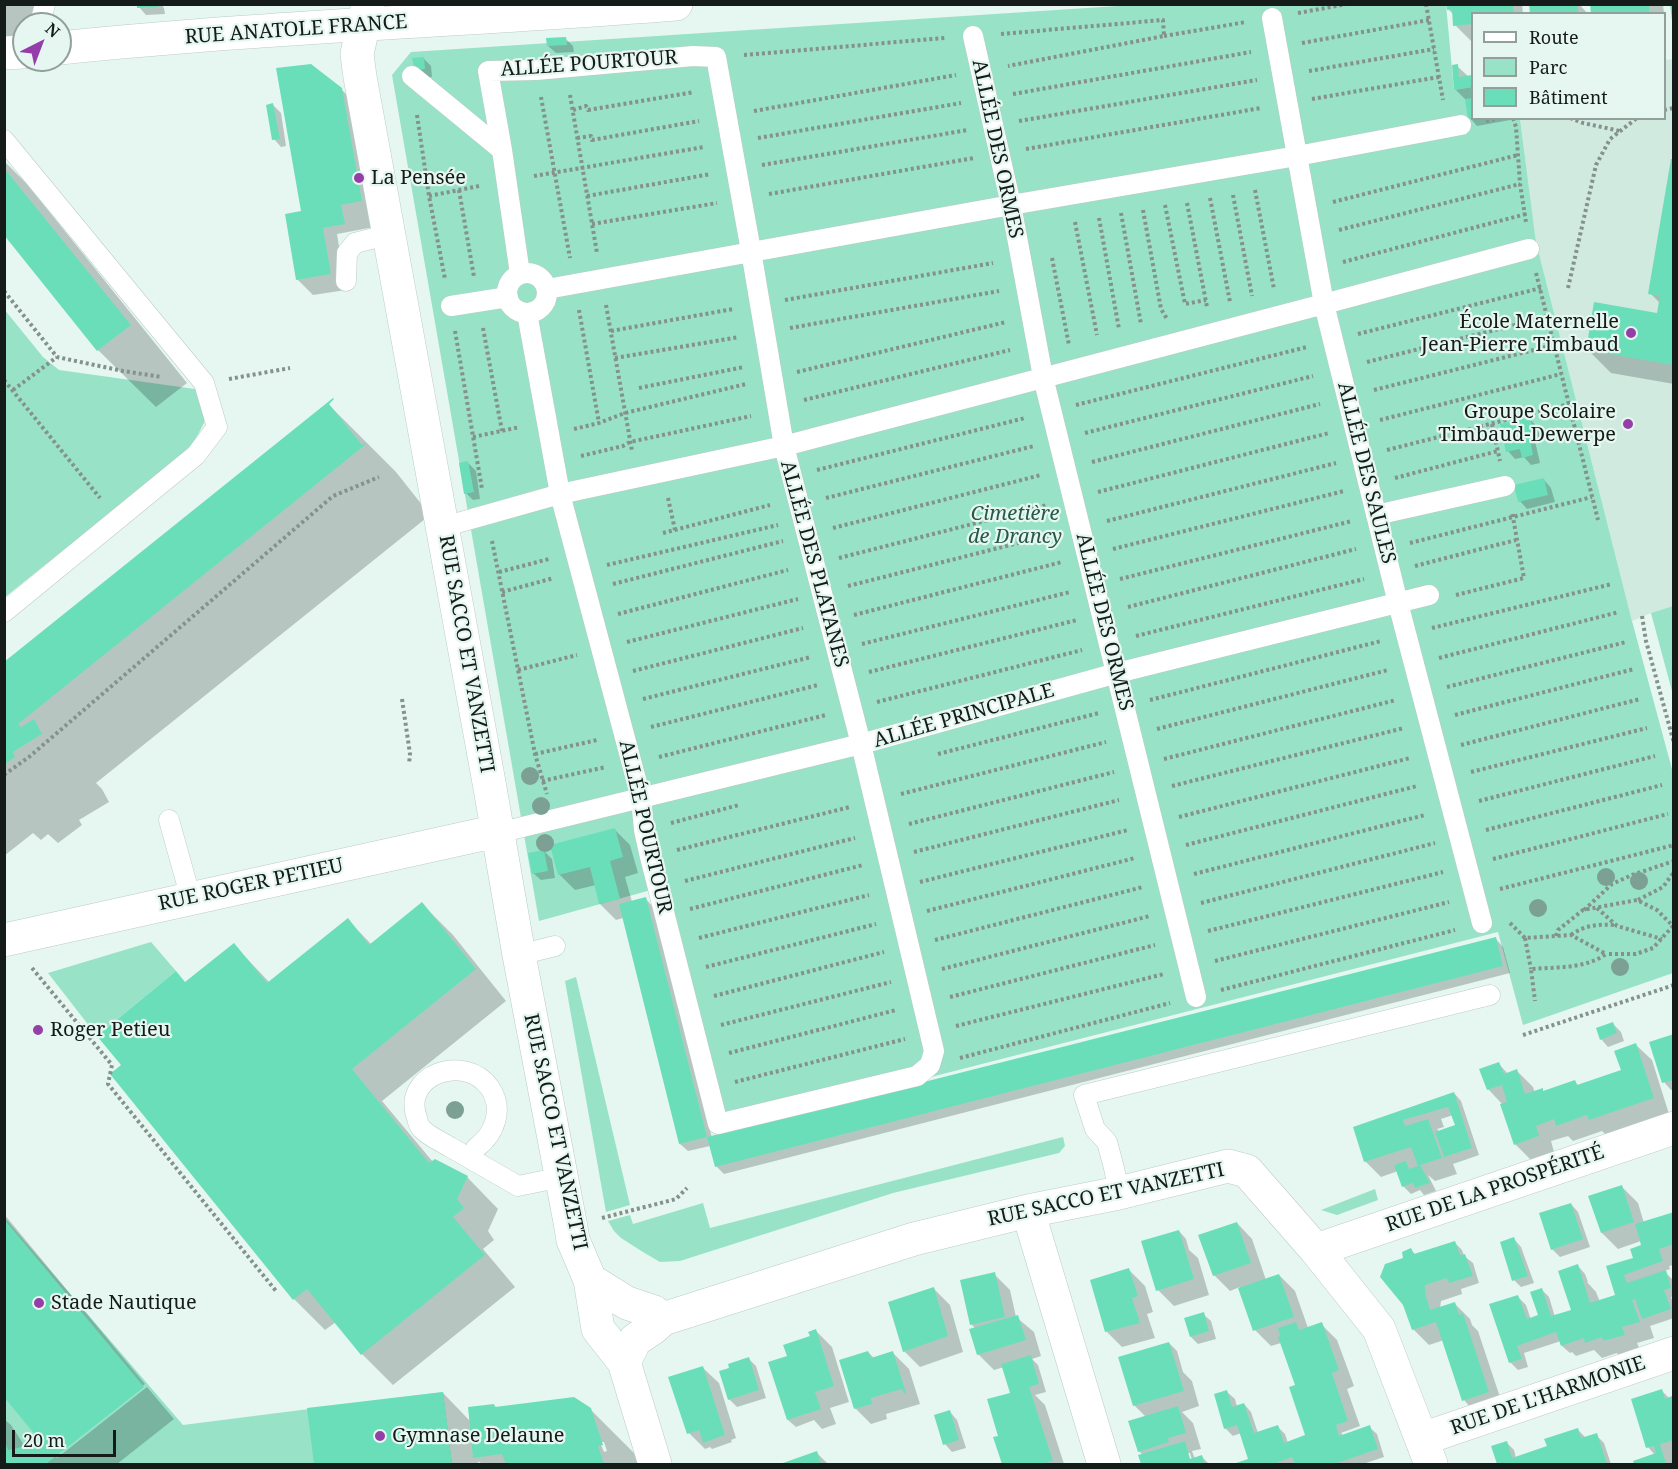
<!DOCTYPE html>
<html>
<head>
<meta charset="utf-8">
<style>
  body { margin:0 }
  #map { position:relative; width:1678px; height:1469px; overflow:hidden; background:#e5f7f0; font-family:"Noto Serif",serif }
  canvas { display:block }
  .frame { position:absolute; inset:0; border:6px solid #151b19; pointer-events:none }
  .legend { position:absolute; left:1471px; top:12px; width:195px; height:108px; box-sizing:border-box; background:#e5f7f0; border:2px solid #929f9a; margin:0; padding:8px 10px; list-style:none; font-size:18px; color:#151b19 }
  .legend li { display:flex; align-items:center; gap:12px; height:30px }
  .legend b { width:30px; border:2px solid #929f9a }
  .north { position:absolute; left:12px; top:12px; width:60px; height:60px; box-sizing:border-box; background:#e5f7f0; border:2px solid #929f9a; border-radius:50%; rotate:42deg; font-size:16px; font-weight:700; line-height:24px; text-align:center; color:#151b19 }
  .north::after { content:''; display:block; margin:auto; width:21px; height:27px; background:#953da9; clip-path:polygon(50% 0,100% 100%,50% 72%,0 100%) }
  .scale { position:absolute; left:12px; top:1430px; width:104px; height:27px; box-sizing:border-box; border:3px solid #151b19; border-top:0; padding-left:8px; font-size:18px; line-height:21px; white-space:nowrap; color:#151b19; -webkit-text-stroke:4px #e5f7f0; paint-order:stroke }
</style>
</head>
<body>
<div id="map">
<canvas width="1678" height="1469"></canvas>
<div class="frame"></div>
<ul class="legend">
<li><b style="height:8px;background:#fff"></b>Route</li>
<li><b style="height:16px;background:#98e2c8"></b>Parc</li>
<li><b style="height:16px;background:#6adeb9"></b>Bâtiment</li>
</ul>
<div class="north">N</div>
<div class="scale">20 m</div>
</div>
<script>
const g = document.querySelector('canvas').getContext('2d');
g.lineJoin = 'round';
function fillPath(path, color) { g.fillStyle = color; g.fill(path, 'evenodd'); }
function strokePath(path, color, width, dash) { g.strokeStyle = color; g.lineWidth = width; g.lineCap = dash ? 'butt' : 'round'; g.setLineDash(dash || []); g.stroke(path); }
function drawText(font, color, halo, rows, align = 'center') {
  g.font = font + ' "Noto Serif",serif'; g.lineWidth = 4.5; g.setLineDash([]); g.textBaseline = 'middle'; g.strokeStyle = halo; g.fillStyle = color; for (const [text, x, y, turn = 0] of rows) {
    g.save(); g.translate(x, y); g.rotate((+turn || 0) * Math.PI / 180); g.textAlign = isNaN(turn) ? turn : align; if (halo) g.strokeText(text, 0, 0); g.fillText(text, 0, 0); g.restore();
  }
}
const built = new Path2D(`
  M1673,59v547l-22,7 -19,8 -96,-379 -16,-123 144,-1 1,-58z`);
const green = new Path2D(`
  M1133,5h313l8,85 18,-3v31l48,1 16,123 96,379 41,152v200l-150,52 -25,-93 -786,201 -61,-243 -112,31 -147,-846 19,-23z
  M4,309l39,48 16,13 136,19 11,17 -2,17 -13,25 -186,149z
  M1673,606h1l-1,89 -22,-82z
  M151,942l25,29 -79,65 -49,-63z
  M576,977l54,228 -24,7 -41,-231z
  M1063,1137l2,9 -6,7 -166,40 -213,68 -20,1 -17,-10 -22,-14 -7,-7 -6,-10 22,-6 3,9 70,-21 7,25z
  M1375,1189l3,11 -41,15 -16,-5z
  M4,1217l179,208 260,-33 9,72h-447z`);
const shadow = new Path2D(`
  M4,4h47l-21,20h-6v6l-20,18z
  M138,4h23l3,4 1,6 -19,1 -7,-8z
  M1448,4h74l1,10h-51v27h-1l-16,-16 -1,-10 -6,-6z
  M1545,4h34l9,10h-56z
  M1592,4h71l1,10h-72z
  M566,39l7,7 1,6 -18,1 -8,-7z
  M423,58l8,8 1,11h-6l-11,-10z
  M1457,66l12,11h3v41l44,1 -39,7 -7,-8 -3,-17 -11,-11z
  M341,89l24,24 20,112 -48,9 9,56 -33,5 -16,-16 7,-67z
  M273,105l8,8 5,33 -5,1 -7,-8z
  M4,161l23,23 160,199 -31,24 -58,-57 -94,-117z
  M1674,161v223l-63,-11 -24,-24 74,-34 -1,-12 -10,-10z
  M328,404l68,68 34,43 -334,268 6,6 7,13 -30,18 3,5 -24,18 -10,-9 -7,6 -8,-7 -29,23v-192z
  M1530,419l7,8 4,13 -6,1 5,22 -9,2 -7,-8 -9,2 -7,-8z
  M468,463l8,8 4,28 -7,1 -7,-7z
  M1544,480l7,8 4,14 -28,7 -7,-8z
  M614,829l16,16 8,28 -13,4 7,25 14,-3 7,8 59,231 784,-199 7,8 7,26 -786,201 -8,-8 -6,-20 -22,5 -8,-7 -57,-226 -7,2 -16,-16 -4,-19 -21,5 -16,-16z
  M544,851l8,8 3,19 -14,2 -8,-7z
  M422,904l31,31 53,66 -124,100 51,61 34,15 31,32 -10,22 6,9 -11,9 32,38 -122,98 -31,-31 -26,-32 -11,8 -31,-31 -171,-233 63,-83 48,-38 36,38 78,-63 24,25z
  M1613,1024l8,8 3,9 -16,6 -7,-8z
  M1674,1036v54h-3l-7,-8z
  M1636,1045l16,15 17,54 -63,21 -4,-4 -29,10 -5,-5 -17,5 3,11 -23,8 -16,-16 -12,-39 -15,-16 11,-25 9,10 9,-3 16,16 2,6 7,-3 2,2 31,-10 4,4 44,-15z
  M1454,1093l7,8 18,54 -26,9 4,10 -22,7 -7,-6 8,16 -12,4 -4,-5 -9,4 -8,-8 -5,-15 -17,6 -16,-16 -10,-33zM1453,1115l4,11 -17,6 -3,-3 7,-2 -3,-8z
  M1622,1187l16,16 6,20 30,-10v52l-5,1 1,3 -6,2 10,10v15l-3,1 3,8v13l-24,8 4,12 -17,5 3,7 -20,7 -3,-4 -15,5 -8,-8 -18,6 -4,-4 -2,1 -8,-7 -1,-5 -37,12 4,14 -10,3 -8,-8 8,-65 8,8 5,15 9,-4 1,-27 8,8 6,20 18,-6 5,-45 7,8 3,8h-1l9,10 4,10 17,-6 -9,-29 27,-8 10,-9 -4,-9 -23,8 -16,-16 -12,-36z
  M1571,1204l7,8 12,35 -30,10 -8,-8z
  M4,1214l141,170 -90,72 2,2 90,-71 27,32 -57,45h-113v-45l7,6 15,23 19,-4 -41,-48z
  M1237,1223l15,16 14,41 13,-5 16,16 13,37 13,-4 16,16 17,46 -7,3 13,37 -19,7 3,3 25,-9 8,7 7,23 -21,7h-127l13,-4 -8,-27 -8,3 -8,-8 2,-36 8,7 2,8 7,-3 7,8 7,21 20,-6 7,7 3,9 20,-7 -11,-50 -16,-43 -10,3 -16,-16 -15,-43 -10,4 -16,-16z
  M1179,1231l7,8 3,11 9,8 11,37 -35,11 -16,-16z
  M1514,1239l7,8 13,36 -13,4 -7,-7z
  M1454,1242l8,8 2,6 9,7 6,20 -18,6 1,5 -21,7 -1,7 14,-5 16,16 2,6 6,6 22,66 -29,11 -7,-8 -20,-60 -15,5 -16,-16 -7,-71 5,-8 5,5z
  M1129,1270l16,16 8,26 -6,2 8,24 -33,9 -16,-16z
  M994,1274l16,16 6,27 18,15 7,24 -9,3 6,6 8,27 -11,3 10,10 19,59h-61l-8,-26 5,-1 12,-43 -8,-27 -10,3 -16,-16 -2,-25 -5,-5z
  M934,1289l16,16 13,47 -43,15 -16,-16z
  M1203,1314l8,7 5,18 -18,5 -7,-7z
  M816,1331l16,16 17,55 -19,6 6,16 -14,5 -8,-9 -18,7 -8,-7v-63l24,-20z
  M1169,1343l8,8 6,21 9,9 7,25 -17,6 11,11 8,26 -9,2 3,8 7,-2 7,7h-16l-3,-11h-3l3,11h-47l-3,-8 3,-1 -4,-4 7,-34 -12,-12z
  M868,1352l6,6 19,-5 16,16 11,35 -34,10 1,5 -16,5 -16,-16z
  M749,1359l7,7 10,32 -29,9 -8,-8z
  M703,1368l16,15 17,55 -5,2 1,2 -20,7 -2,-2 -5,2 -16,-16z
  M1662,1391l8,8 4,1v64h-38l-1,-2 20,-7 -7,-8z
  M443,1393l28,29 23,-17 3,3 93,1 44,44 4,11h-156l-4,-3 1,3h-163l-7,-54zM600,1442h4l3,9 -3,1z
  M950,1412l7,8 9,28 -14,4 -7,-8z
  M1578,1430l8,8 10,-3 8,8 7,21h-112l-6,-17 13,-5 8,8 2,8 30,-10z
  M817,1453l11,11h-43z`);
const building = new Path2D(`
  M137,4h21v3l-21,1z
  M1446,4h67l1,10h-42v10l-19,2 -1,-17 -5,1z
  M1529,4h49v10h-48z
  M1590,4h59v8l-58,2z
  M1670,4h4v17h-2z
  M566,37l1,8 -20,1 -1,-8z
  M424,57l1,12 -8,1 -3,-3 -2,-9z
  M311,64l31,24 20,113 -21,4 4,19 -22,4 8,46 -35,6 -11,-66 16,-3 -25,-143z
  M1458,64l1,13 13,-2v12l-18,3 -2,-25z
  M1472,98v20l-4,1 -3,-20z
  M273,103l7,36 -8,1 -6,-35z
  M1671,159h3v206l-88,-15 8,-48 63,11 3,-17 -12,-2z
  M4,168l127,157 -34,26 -93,-116z
  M333,398l1,1 -5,5 33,41 2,-2 1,2 -347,279 3,3 13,-8 8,15 -29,18 2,5 -11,8v-103z
  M1530,417l4,15 -5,1 4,22 -11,3 -2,-9 -14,3 -6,-28z
  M468,461l6,31 -10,2 -5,-31z
  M1544,478l4,17 -30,7 -4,-17z
  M615,828l8,29 -13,4 10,38 -21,5 -9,-37 -32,8 -8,-30z
  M544,850l4,21 -16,3 -4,-21z
  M646,897l61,240 -28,7 -60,-240z
  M422,902l54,67 -124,100 77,94 6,-4 33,17 -11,23 7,9 -11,9 32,38 -124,100 -54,-66 -14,11 -183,-226 11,-9 -24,-29 79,-65 9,11 49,-39 33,40 81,-65 21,27z
  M1496,937l7,29 -788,201 -8,-30z
  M1613,1022l4,11 -17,7 -4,-12z
  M1674,1034v46l-12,3 -13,-41z
  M1636,1043l18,55 -65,22 -2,-5 -31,11 -2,-7 -18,7 3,10 -25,9 -14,-41 7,-2 -5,-17 -15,5 -8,-21 20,-7 5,12 13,-5 8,25 18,-6v3l32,-11 2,5 44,-15 -7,-19z
  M1454,1092l18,56 -28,9 -9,-25 20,-7 -7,-18 -45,13 2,6 23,-7 14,39 -22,7 10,18 -15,5 -2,-5 -11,4 -8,-22 12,-4 3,8 9,-3 -7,-19 -47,15 -11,-35z
  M1622,1185l12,37 -33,11 -13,-37z
  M1571,1203l12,36 -32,11 -12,-37z
  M1674,1212v32l-15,5 4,12 -39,14 3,8 39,-13 5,18 -7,2 7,19 -29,10 -7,-20 -3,1 8,22 -18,5 3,8 -22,6 -1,-4 -17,6 -1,-5 -23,8 -5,-14 -39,14 5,13 -13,4 -20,-59 29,-9 9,24 11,-4 -8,-23 12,-4 9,28 20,-6 -13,-39 20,-7 12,39 25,-8 -9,-29 27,-8 -3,-9 11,-4 -6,-21z
  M4,1219l140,168 -98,77h-42v-25l4,11 34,-7 -38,-46z
  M1237,1222l14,41 -38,13 -15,-41z
  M1179,1230l15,49 -38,12 -15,-50z
  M1514,1237l14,39 -16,5 -12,-39z
  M1455,1241l5,14 5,-1 8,22 -24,7 -2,-5 -22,7v8l5,17 25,-8 4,13 4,-2 26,79 -27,9 -26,-79 -24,8 -9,-25 -23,-28 5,-13 18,-6 -1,-6 9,-4 3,6z
  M1129,1268l9,28 -6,2 8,25 -35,9 -15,-52z
  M995,1272l10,45 -35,8 -10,-45z
  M1279,1274l15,43 -41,14 -15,-43z
  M934,1287l14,49 -45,16 -15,-50z
  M1204,1312l5,19 -19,6 -6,-19z
  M1018,1315l8,25 -49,15 -8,-26z
  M1296,1322l3,8 23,-8 17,48 -7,3 16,48 -12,4 3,11 31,-11 8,24 -44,15h-39l-3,-7 -14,5v2h-45l15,-5 -11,-34 -13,4 -10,-35 13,-4 5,17 12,-4 10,30 24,-8 6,18 21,-8 -16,-48 6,-2 -17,-48 2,-1 -2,-8z
  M816,1329l18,57 -19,6 6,17 -34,11 -19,-58 19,-6 -4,-11 27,-9 -2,-4z
  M1169,1342l15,49 -51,15 -15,-49z
  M868,1351l3,7 22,-7 13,42 -2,1 -2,-5 -31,9 1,6 -18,5 -15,-49z
  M1031,1355l8,29 -10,3 24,74 -10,3h-41l-9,-27 5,-1 -11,-37 23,-6 -9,-29z
  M749,1357l10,33 -31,10 -9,-29 10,-3 -1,-4z
  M703,1366l22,69 -22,8 -4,-13 -12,4 -19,-57z
  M1662,1389l3,10 7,-3 2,5v39l-14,4 6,20h-32l-1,-3 23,-8 -2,-7 -8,2 -15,-49z
  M443,1392l9,72h-138l-7,-56z
  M574,1397l17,11 12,37 -5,1 6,18h-98l-4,-10 -29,4 -5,-51 26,-3 1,3z
  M1178,1406l8,27 -18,5 1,4 -31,10 -10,-31z
  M950,1410l9,30 -16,5 -9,-30z
  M1578,1428l3,10 16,-5 10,31h-110l-6,-18 16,-5 5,17 35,-12 -3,-7z
  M1185,1441l5,18 12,-4 3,9h-64l-3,-9z
  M817,1451l4,13h-38v-1z`);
const path = new Path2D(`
  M1426,4l17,96
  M1298,13l49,-9
  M1001,34l162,-14 1,16 -156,30
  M1164,36l82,-14
  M1302,43l127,-23
  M744,55l201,-17
  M1309,71l125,-22
  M1013,94l238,-42
  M570,95l27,158
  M541,97l29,161
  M1312,99l127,-22
  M573,110l13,-4 2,4 106,-18
  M1664,110l10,-2
  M754,111l202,-36
  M417,115l12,81 16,83
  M1513,118l3,9 4,57 6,38
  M1570,118l13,5 37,8
  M1019,121l238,-41
  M1486,121l14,-3
  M577,138l14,-2 1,4 107,-19
  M758,138l203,-35
  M1026,149l235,-41
  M762,165l206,-35
  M534,176l170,-29
  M459,190l15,87
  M1255,190l19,99
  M769,194l205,-36
  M1233,195l19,101
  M429,196l50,-10
  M587,196l124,-22
  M1210,198l20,104
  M1333,202l185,-47
  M1187,203l20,104
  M1165,205l20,99 21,-4
  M1143,210l18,99 6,10
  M1121,213l20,111
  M1099,218l20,111
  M1075,222l22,113
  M592,224l125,-21
  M1339,230l181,-46
  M1052,258l17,87
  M1343,262l183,-48
  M1536,273l62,247
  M1568,288l28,-123 14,-26 27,-21
  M4,291l53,66 66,14 39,6
  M785,300l208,-37
  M606,305l26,146
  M579,310l20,113
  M483,328l19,103
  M790,328l209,-37
  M455,331l27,158
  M611,331l122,-22
  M1358,334l183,-46
  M615,358l124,-21
  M1367,362l180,-45
  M797,372l209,-50
  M229,379l61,-11
  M4,380l96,118
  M639,388l105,-21
  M13,390l44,-33
  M1374,390l180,-45
  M804,400l206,-50
  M1076,405l231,-58
  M1380,420l181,-46
  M1492,424l8,37
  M574,429l25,-6 26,-10 121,-29
  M1085,433l228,-57
  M473,437l47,-10
  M1387,450l182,-46
  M581,456l42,-10 7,-4 121,-26
  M1092,462l228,-58
  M817,470l208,-52
  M1395,478l103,-27
  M1098,492l231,-59
  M668,498l7,32
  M826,498l208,-52
  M1107,521l229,-58
  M833,528l208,-53
  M663,533l107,-28
  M492,541l43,213 12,40
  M1410,543l182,-46
  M1113,549l231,-58
  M839,558l208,-53
  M607,565l171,-40
  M1415,566l101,-26
  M499,572l50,-13
  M1120,579l232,-58
  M613,584l170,-43
  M848,586l206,-52
  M502,592l52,-14
  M1456,595l68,-17 -12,-66
  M1128,607l228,-58
  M618,614l170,-44
  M854,615l208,-53
  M1642,616l4,25 28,102
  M1432,628l180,-44
  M1136,636l228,-57
  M627,642l171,-43
  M862,644l208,-52
  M1439,658l180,-46
  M518,670l59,-15
  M633,671l170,-43
  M869,672l208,-52
  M1447,687l179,-45
  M402,699l8,55 -1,10
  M643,699l168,-42
  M1150,700l231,-59
  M877,702l205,-52
  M1455,715l179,-46
  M651,727l167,-42
  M1157,729l231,-59
  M1461,745l179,-46
  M535,754l62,-14
  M938,754l161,-41
  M659,757l167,-42
  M1164,759l232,-59
  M1471,772l176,-44
  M4,775l25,-18 304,-261 46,-19
  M542,781l64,-14
  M1172,786l232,-58
  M901,794l205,-52
  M1479,801l176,-45
  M1179,817l231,-59
  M671,823l68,-18
  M909,824l205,-52
  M1486,830l176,-45
  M1186,845l231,-59
  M677,850l173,-43
  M914,852l205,-52
  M1493,859l175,-45
  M1194,874l231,-59
  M685,881l170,-43
  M920,882l208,-52
  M1500,889l174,-44
  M1638,900l25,-13 11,-15
  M1201,903l234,-60
  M1597,908l20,18 45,13
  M690,909l173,-44
  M1584,910l28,-26 20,-9 42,-14
  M927,911l208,-53
  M1510,923l15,15 46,-3 35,19c-21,15 -50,13 -75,15l4,32
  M1208,931l235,-59
  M1571,935c14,-10 27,-11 44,-10
  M1556,936l2,-6 25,-20 54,-10 20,10 16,16 -20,22 -17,6h-30
  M699,938l170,-43
  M1525,938l6,31
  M935,940l208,-53
  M1215,961l234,-59
  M706,967l170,-43
  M32,968l80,97 -4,19 168,207
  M942,969l208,-53
  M1221,990l234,-60
  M714,996l170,-44
  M950,997l205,-52
  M721,1025l170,-43
  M956,1026l208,-52
  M1523,1035l151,-50
  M729,1053l167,-43
  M960,1058l210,-55
  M735,1082l170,-43
  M602,1218l74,-19 11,-11`);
const lane = new Path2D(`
  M1272,18l52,286 74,299 84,320
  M40,24l5,-20
  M973,36l38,169 32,172 153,620
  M412,76l90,74
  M4,140l200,243 13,44 -21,28 -192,157
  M507 293a20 20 0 1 1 40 0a20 20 0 1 1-40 0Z
  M520,274l-18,-124 -14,-79 48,-1 157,-14 23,1 35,194 33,195 77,298 73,307 -4,14 -13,11 -199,48 -68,-267 -6,-27 -3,-32 -81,-304 -33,-181
  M346,281l1,-28 8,-10 35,-9
  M547,289l464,-84 286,-49 164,-31
  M451,306l57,-9
  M1376,515l129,-29
  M443,527l117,-33 224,-48 540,-142 205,-55
  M169,820l22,79
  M498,833l363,-89 256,-71 312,-78
  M519,955l36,-9
  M476,1148c19,-14 28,-39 14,-60 -25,-36 -89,-13 -73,30 1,5 3,10 6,12 7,7 19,12 27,17 23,13 45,26 68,39l44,-9
  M1119,1193l-5,-25 -7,-26 -12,-13 -11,-34 406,-100`);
const street = new Path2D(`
  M368,4l-11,50 3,23 130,711 29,167 51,267 3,18 17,40 8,49 26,33 31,102
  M4,940l475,-105 19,-2
  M1028,1211l76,253
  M1316,1250l358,-122
  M590,1280l37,23 27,9 9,7
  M624,1362l11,-22 18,-12 10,-9 251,-80 114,-28 91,-18 109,-27 19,5 69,79 63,79 52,135
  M1422,1439l252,-86`);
const secondary = new Path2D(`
  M60,48c205,-21 411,-28 616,-44
  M4,53l20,-1`);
const trees = [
  [530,776],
  [541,806],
  [545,843],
  [1606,877],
  [1639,881],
  [1538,908],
  [1620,967],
  [455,1110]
];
const markers = [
  [359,178,6,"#953da9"],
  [1631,333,6,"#953da9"],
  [1628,424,6,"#953da9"],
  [38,1030,6,"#953da9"],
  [39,1303,6,"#953da9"],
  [380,1436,6,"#953da9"]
];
const streetNames = [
  ["RUE ANATOLE FRANCE",296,30,-4],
  ["ALLÉE POURTOUR",589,64,-4],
  ["ALLÉE DES ORMES",997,149,78],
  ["ALLÉE DES SAULES",1366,473,76],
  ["ALLÉE DES PLATANES",814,564,75],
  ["ALLÉE DES ORMES",1104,622,76],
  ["RUE SACCO ET VANZETTI",466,654,80],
  ["ALLÉE PRINCIPALE",964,716,-16],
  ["ALLÉE POURTOUR",645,827,77],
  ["RUE ROGER PETIEU",251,885,-12],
  ["RUE SACCO ET VANZETTI",555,1132,78],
  ["RUE DE LA PROSPÉRITÉ",1495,1189,-19],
  ["RUE SACCO ET VANZETTI",1106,1195,-12],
  ["RUE DE L'HARMONIE",1548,1396,-19]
];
const poiNames = [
  ["La Pensée",371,178],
  ["École Maternelle",1619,322,"right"],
  ["Jean-Pierre Timbaud",1619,345,"right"],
  ["Groupe Scolaire",1616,412,"right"],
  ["Timbaud-Dewerpe",1616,435,"right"],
  ["Roger Petieu",50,1030],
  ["Stade Nautique",51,1303],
  ["Gymnase Delaune",392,1436]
];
const parkNames = [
  ["Cimetière",1015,514],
  ["de Drancy",1015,537]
];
fillPath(built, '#d0eae0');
fillPath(green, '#98e2c8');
fillPath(shadow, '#0003');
fillPath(building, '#6adeb9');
strokePath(lane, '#bbccc5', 21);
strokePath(street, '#bbccc5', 34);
strokePath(secondary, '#bbccc5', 34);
strokePath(path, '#84918c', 4, [3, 3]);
strokePath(lane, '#fff', 20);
strokePath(street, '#fff', 33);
strokePath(secondary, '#fff', 33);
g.fillStyle = '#7ca094';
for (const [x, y] of trees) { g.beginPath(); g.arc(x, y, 9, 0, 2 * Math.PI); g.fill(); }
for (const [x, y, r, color] of markers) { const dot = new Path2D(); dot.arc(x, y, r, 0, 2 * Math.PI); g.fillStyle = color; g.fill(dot); strokePath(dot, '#e5f7f0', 2); }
drawText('20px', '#151b19', '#e5f7f0', streetNames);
drawText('20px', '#151b19', '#e5f7f0', poiNames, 'left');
drawText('italic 20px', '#275848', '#e5f7f0', parkNames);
</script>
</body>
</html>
